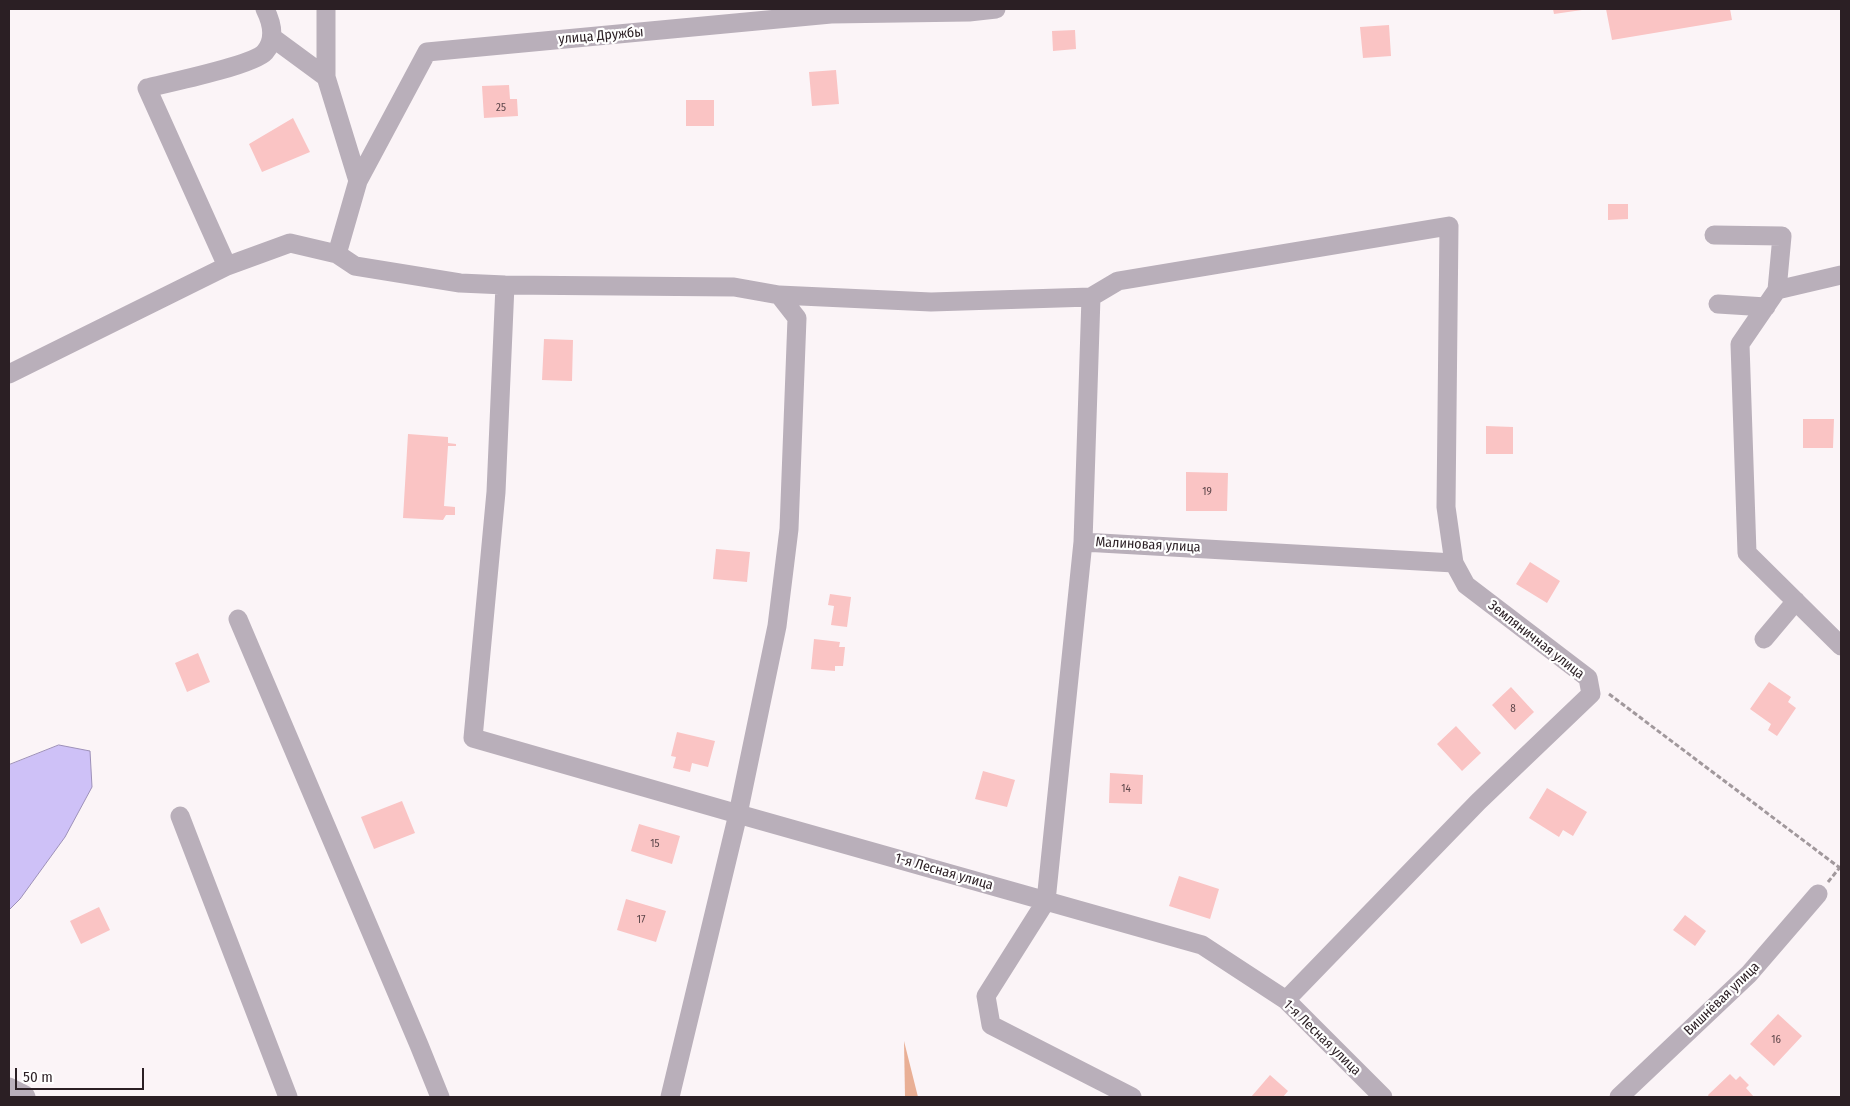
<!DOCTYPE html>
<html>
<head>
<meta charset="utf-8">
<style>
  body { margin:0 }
  #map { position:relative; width:1850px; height:1106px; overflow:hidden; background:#fbf4f7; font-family:"Fira Sans Condensed",sans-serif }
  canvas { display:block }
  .frame { position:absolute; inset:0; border:10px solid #2b1f24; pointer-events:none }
  .scale { position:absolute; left:15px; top:1068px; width:129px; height:22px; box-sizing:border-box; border:2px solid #2b1f24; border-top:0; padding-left:6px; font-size:15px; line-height:18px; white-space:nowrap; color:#2b1f24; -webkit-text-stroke:4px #fff; paint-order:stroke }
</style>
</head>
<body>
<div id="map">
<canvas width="1850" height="1106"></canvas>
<div class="frame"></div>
<div class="scale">50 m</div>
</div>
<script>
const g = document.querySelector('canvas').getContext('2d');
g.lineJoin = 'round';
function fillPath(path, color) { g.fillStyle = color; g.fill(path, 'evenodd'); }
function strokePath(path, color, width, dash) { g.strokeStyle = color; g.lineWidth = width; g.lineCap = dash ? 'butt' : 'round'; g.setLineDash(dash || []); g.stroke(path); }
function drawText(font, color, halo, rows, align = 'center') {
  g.font = font + ' "Fira Sans Condensed",sans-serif'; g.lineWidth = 4.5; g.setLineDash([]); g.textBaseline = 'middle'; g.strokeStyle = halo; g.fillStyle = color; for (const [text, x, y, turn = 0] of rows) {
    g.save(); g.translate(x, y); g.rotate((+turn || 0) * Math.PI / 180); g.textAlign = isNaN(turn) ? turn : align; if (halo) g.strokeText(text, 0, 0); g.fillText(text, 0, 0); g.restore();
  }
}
const forest = new Path2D(`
  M904,1041l14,56h-13z`);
const water = new Path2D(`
  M59,745l31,6 2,36 -27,50 -45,62 -11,11v-145z`);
const building = new Path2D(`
  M1553,9h29v1l-28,4z
  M1606,9h124l2,11 -120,20z
  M1389,25l2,31 -28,2 -3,-31z
  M1075,30l1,19 -23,2 -1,-20z
  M836,70l3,34 -27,2 -3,-34z
  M509,85l1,14h7l1,17 -34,2 -2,-32z
  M686,100h28v26h-28z
  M293,118l17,34 -48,20 -13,-28z
  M1608,204h20v15l-20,1z
  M544,339l29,1 -1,41 -30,-1z
  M1803,419h31l-1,29h-30z
  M1486,426l27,1v27h-27z
  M408,434l40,3v6l8,1v2h-8l-4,60 11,1v8h-9l-3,5 -40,-2z
  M1186,472l42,1 -1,38h-41z
  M716,549l34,3 -3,30 -34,-3z
  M1530,562l30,19 -13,22 -31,-19z
  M830,594l21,3 -4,30 -16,-2 3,-19 -6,-1z
  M814,639l26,3 -1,5h6l-2,19h-8v5l-24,-2z
  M198,653l12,29 -23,10 -12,-29z
  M1769,682l22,15 -3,5 8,6 -19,28 -9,-6 3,-6 -21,-15z
  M1511,687l23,25 -19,18 -23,-25z
  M1456,726l25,27 -19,18 -25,-27z
  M677,732l38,9 -7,26 -16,-4 -2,9 -17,-4 3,-11 -5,-1z
  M983,771l32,9 -8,27 -32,-8z
  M1110,773l33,2 -1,29 -33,-1z
  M1547,788l40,24 -14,24 -10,-6 -4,7 -30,-19z
  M402,801l13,32 -41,16 -13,-32z
  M639,824l41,12 -8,28 -41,-13z
  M1179,876l40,13 -9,30 -41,-13z
  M626,899l40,12 -10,31 -39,-12z
  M99,907l11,23 -29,14 -11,-23z
  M1685,915l21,16 -11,15 -22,-16z
  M1778,1014l24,22 -28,30 -24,-22z
  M1730,1074l6,6 4,-4 9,9 -3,3 8,9h-45l-1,-2z
  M1270,1075l18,16 -5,6h-32z`);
const path = new Path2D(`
  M1609,694l231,174
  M1828,882l13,-16`);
const minor = new Path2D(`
  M326,9v68l32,104
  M273,38l53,39
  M1714,235l68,1 -5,54
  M337,254l21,-73 69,-129 404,-38 138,-2 27,-3
  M227,266l-80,-178c21,-5 107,-23 118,-36 11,-13 7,-29 0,-43
  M1841,275l-64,15 -37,54 7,209 94,93
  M779,295l152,7 160,-5 -8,245
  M1091,297l27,-16 331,-55 -3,281 8,56 12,22 122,93 3,16 -113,108 -192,198
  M1718,304l48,3
  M9,374l218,-108 63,-23 47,11 18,12 105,17 45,2 229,2 45,8 18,23 -8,211 -12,97 -39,188 -265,-76 23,-246 9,-207
  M238,619l181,426 21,52
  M1764,639l32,-38
  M180,816l108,281
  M9,1087l16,8 1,2
  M670,1097l68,-283 464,131 84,55 97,97
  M1132,1097l-141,-72 -5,-29 60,-95 37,-359 371,21
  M1619,1097l130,-123 69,-80`);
const numberNames = [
  ["25",501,108],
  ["19",1207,492],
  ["8",1513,709],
  ["14",1126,789],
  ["15",655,844],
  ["17",641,920],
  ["16",1776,1040]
];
const streetNames = [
  ["улица Дружбы",601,36,-5],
  ["Малиновая улица",1148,545,3],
  ["Земляничная улица",1536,640,38],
  ["1-я Лесная улица",944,872,16],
  ["Вишнёвая улица",1722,999,-44],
  ["1-я Лесная улица",1322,1038,44]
];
fillPath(forest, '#e9af95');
fillPath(water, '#cec1f7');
strokePath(water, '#9d90b8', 1);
fillPath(building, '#fac4c4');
strokePath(path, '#a1989c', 3, [5, 2.5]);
strokePath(minor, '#b9afba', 19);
drawText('11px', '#5f484c', null, numberNames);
drawText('14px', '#2b1f24', '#fff', streetNames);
</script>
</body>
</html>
